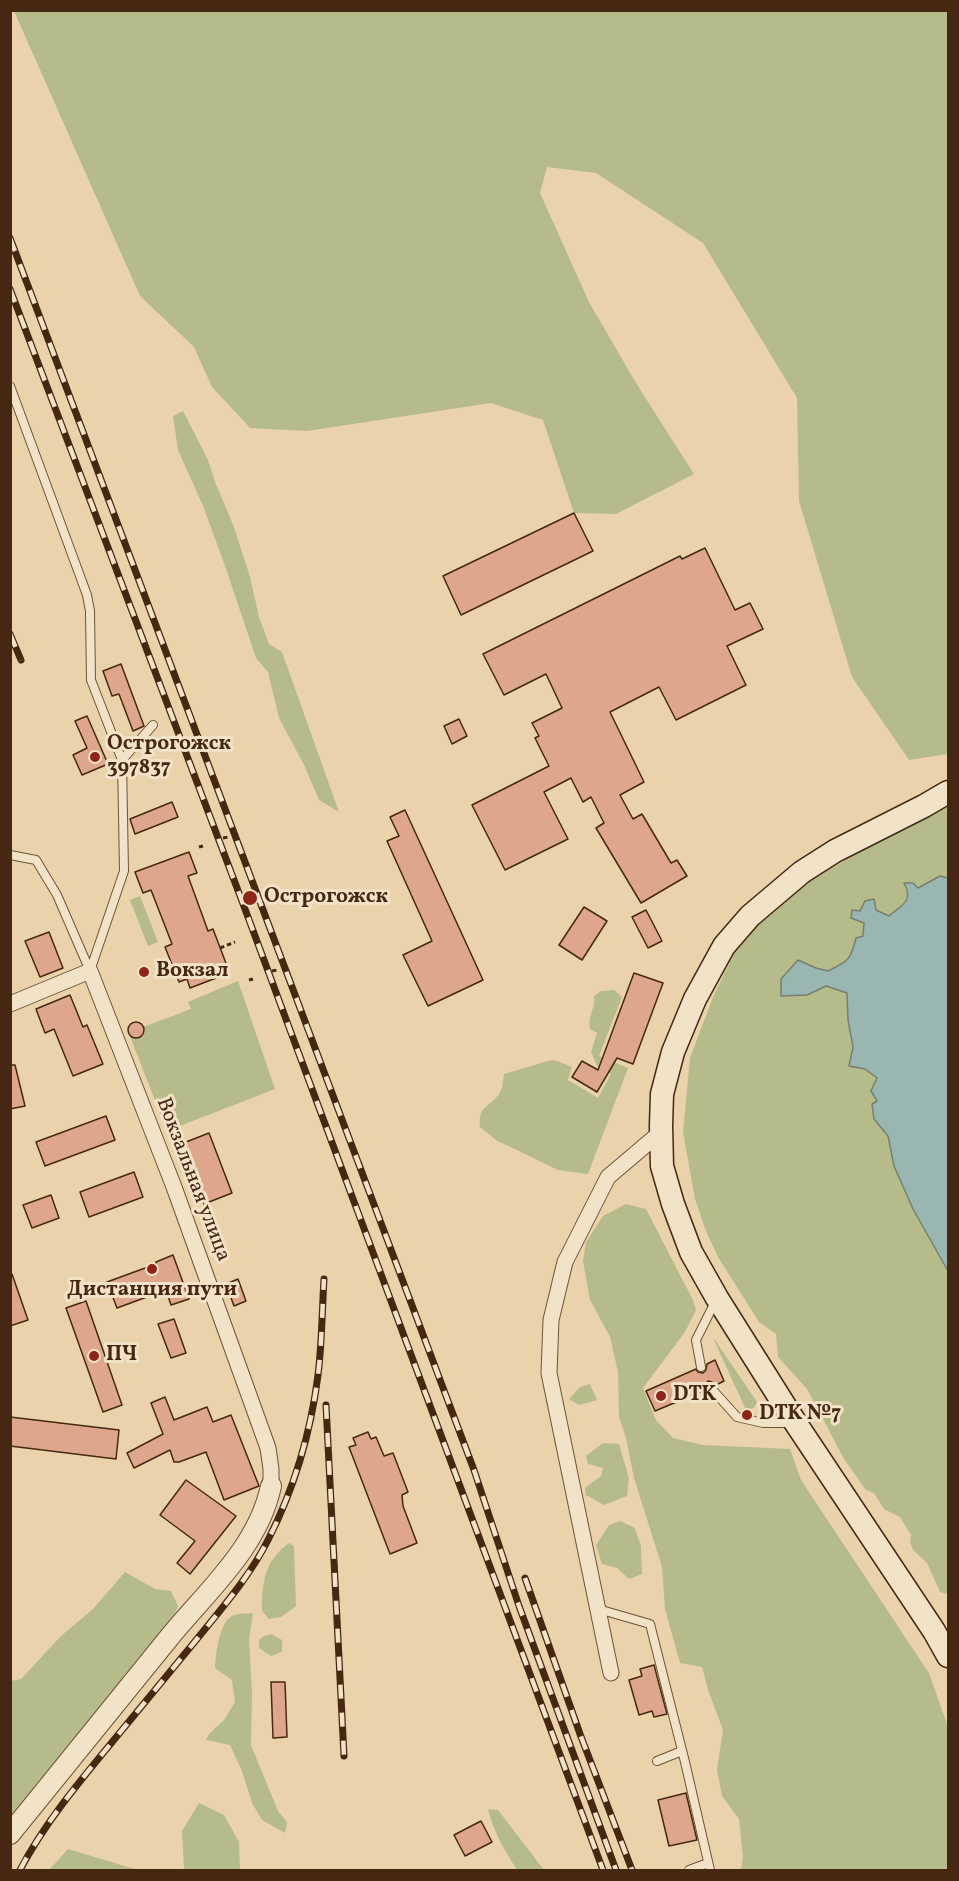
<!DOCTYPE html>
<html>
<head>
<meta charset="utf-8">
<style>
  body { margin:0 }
  #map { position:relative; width:959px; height:1881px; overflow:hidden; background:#ead3ab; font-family:Vollkorn,serif }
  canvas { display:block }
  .frame { position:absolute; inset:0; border:12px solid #462812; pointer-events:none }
</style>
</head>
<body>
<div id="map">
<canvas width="959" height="1881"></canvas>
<div class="frame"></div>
</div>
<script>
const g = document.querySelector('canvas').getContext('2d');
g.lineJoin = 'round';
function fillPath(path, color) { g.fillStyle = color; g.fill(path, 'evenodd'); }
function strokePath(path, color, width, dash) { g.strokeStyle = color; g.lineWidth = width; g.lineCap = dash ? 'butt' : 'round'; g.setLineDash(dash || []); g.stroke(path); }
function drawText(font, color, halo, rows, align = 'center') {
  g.font = font + ' Vollkorn,serif'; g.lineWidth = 6; g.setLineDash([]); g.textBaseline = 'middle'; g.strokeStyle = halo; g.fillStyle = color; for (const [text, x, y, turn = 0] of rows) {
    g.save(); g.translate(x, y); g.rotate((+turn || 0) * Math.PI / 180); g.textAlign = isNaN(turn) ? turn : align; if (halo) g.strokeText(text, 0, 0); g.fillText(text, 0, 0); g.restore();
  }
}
const green = new Path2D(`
  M14,11h934v743l-39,6 -57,-83 -53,-176 -2,-103 -94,-155 -107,-70 -49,-6 -7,26 49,109 47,81 58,91 -78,40 -42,-1 -31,-93 -52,-17 -184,28 -57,-3 -38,-41 -18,-40 -54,-51z
  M183,411l25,49 7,22 19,45 16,50 9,40 10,27 13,8 57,160 -20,-12 -14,-33 -26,-49 -11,-46 -12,-14 -32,-95 -21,-57 -25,-56 -5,-34z
  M948,806v72l-8,-2 -22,12 -13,-5c8,19 -2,21 -16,34l-13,-7h-23l11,13 -1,13 -7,2c-5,22 -8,23 -27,33l-13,-3 -18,-8 -17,19v17l26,-1 19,-9 21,7 1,27 5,27 -4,18 16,4 13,9 -1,23 -3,18 14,17 6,30 19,43 35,62v325l-1,-2 -7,-2 -13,-29 -14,-13 -3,-8 1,-7 -11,-18 -16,-8 -10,-16 -8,-3 -22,-31 -37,-70 -29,-32 -2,-23 -17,-12 -41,-65 -12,-26 -11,-32 -12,-67 7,-74 23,-61 24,-50 25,-28 28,-27 66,-38z
  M140,896l18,46 -10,4 -18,-46z
  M238,981l37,108 -108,42 -38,-97c5,5 9,5 14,0v-7l48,-18 -3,-7z
  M614,990l8,7 -23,59 29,12 -40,106 -30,-4 -62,-30 -16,-13c-2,-22 8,-18 19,-33 4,-5 4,-14 5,-20l44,-13 6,-1 18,7 -4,13 30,18 13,-24 -14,-8 -6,-14 6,-19 -7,-4c-3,-12 6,-21 4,-33l7,-5z
  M626,1204l20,5 47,91 3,10 -11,22 -42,56 13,32 17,18 30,7 87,4 11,31 128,193 19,54v143h-207l2,-13 -4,-38 -17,-23 -5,-26 6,-40 -15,-40 -6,-23 -22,-4 -15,-54 -3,-42 -28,-89 -8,-40 -7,-21 -1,-45 -8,-35 -20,-37 -7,-39 3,-19 17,-26z
  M714,1340h1l40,59 2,3 -3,6 -7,2 -2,-2z
  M590,1384l7,16 -18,5 -10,-6 11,-12z
  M603,1443l16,1 10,34 -2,18 -23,9 -18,-10 -1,-7 16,-12 2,-8 -15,-4 -2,-8z
  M620,1521l15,7 6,18 1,28 -13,5 -12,-11 -15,-4 -6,-19 13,-20z
  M289,1543l5,3 2,60 -15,11 -12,2 -7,-8c0,-28 2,-50 27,-68z
  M125,1572l30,17 16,2 7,15 -7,17 -43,56 -53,58 -64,82v-138l10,-2 40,-43 32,-27z
  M253,1613l-4,27 3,53 -1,52 27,66 9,11 -2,11 -23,-13 -10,-17 -10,-32 -12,-26 -24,-5 3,-6 15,-14 11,-18 -3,-22 -17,-12c1,-14 4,-48 19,-53 5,-2 13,-1 19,-2z
  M271,1634l11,6v12l-11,4 -12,-8v-8l5,-4z
  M199,1803l25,12 15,27 1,28h-58l2,-1 -2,-38z
  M488,1809l10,1 46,60h-27c-12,-19 -24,-39 -29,-61z
  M68,1849l70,21h-89z`);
const water = new Path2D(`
  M940,876l8,2v393l-35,-62 -19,-43 -6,-30 -14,-17 -2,-15 5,-3 -6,-10 6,-13 -12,-9 -16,-3 4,-19 -5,-27 -1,-27 -21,-7 -19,9 -26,1v-17l17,-19 18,8 12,3c20,-10 23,-11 28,-33l7,-2 1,-13 -13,-5 1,-8 8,1 5,-10 9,-2 2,11 13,6c13,-11 25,-15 15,-33h9l5,5z`);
const building = new Path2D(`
  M574,513l19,38 -132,64 -18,-39z
  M705,548l30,62 15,-7 13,26 -36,17 19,39 -70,35 -17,-33 -49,25 34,70 -24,13 13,24 9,-5 29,49 6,-3 10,16 -46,27 -45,-75 8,-5 -13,-26 -8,5 -12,-24 -27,14 24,47 -63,31 -33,-65 77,-39 -14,-28 4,-2 -7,-13 30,-15 -16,-34 -42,21 -21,-41 197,-98 2,3z
  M121,664l23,62 -11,5 -14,-37 -7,2 -9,-25z
  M87,716l21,48 -26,11 -9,-20 14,-7 -12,-27z
  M459,719l8,17 -15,8 -8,-18z
  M172,802l6,15 -43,17 -5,-15z
  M405,810l78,170 -55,26 -25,-51 29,-14 -45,-100 12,-5 -9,-19z
  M189,852l8,21 -9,3 20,55 5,-2 14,37 -6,2 3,7 -34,13 -3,-9 -8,3 -14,-35 7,-3 -21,-54 -8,3 -8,-21z
  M584,907l23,14 -25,39 -23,-15z
  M646,910l16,31 -14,7 -16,-31z
  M49,932l14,36 -23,9 -15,-36z
  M634,973l29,10 -30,81 -16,-6 -20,34 -25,-15 10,-16 16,9z
  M70,995l13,32 4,-2 16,39 -30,12 -19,-47 -9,4 -9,-24z
  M128 1030a8 8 0 1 1 16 0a8 8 0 1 1-16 0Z
  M10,1065h5l10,41 -15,3z
  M106,1116l9,24 -70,26 -9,-24z
  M209,1133l23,60 -28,11 -23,-60z
  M134,1172l9,25 -54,20 -9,-25z
  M51,1195l8,23 -27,10 -9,-23z
  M173,1255l16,44 -18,6 -5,-15 -49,18 -10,-26 49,-18v-2z
  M10,1274h2l16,46 -18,6z
  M238,1279l8,22 -12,5 -8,-22z
  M86,1301l36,104 -19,7 -37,-104z
  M174,1319l12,34 -15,5 -13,-34z
  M715,1360l9,21 -8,4 -4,-3 -4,-1 -3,4v5l-50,21 -9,-20 50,-22 2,3 5,1 3,-3 1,-6z
  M165,1397l9,23 33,-13 6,15 18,-7 28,71 -35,14 -18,-48 -27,10h-5l-4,-12 -36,18 -7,-15 36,-19 -12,-31z
  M10,1417l109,13 -3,29 -106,-13z
  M368,1432l3,7 5,-2 8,19 9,-3 15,39 -6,3 1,11 14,37 -27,11 -41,-107 7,-2 -3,-7z
  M186,1480l50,36 -46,58 -13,-11 18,-22 -35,-26z
  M654,1665l13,49 -13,3 -2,-6 -13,4 -10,-35 13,-4 -2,-7z
  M271,1682h14l2,55 -14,1z
  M686,1793l11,47 -28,6 -11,-46z
  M481,1821l11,21 -27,14 -11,-21z`);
const path = new Path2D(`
  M223,838l5,-1
  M199,847l4,-1
  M220,948l15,-6
  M272,971l5,-1
  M249,980l4,-1`);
const service = new Path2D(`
  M10,386l77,209 3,16 1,69 31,80 2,111 -34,100
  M122,760l31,-35
  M10,855l26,5 21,35 33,76
  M701,1367l-5,-27 19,-38
  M710,1387l27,30 26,6h27
  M598,1609l52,15 35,138 25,108
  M657,1761l25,-10
  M689,1870l19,-7`);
const minor = new Path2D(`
  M10,1004l80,-33 84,216 94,261 3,21v17
  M611,1673l-62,-300 2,-53 14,-58 43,-85 53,-45`);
const tertiary = new Path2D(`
  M10,1834c53,-65 105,-130 158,-195 38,-47 90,-91 103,-153`);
const secondary = new Path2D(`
  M948,792l-24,14 -89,45 -33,21 -52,44 -26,30 -29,53 -22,53 -11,42 -1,32 1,40 11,38 18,48 26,46 78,124 139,209 14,25`);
const rail = new Path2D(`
  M10,238l464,1232 45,136 97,264
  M10,289l232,612 361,969
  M10,634l11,26
  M326,1405l18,351
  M525,1578l55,156 52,136
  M20,1870c24,-46 59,-88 93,-129 28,-34 56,-68 84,-102 25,-31 53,-63 71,-99 26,-51 43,-109 50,-165 4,-32 4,-64 6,-96`);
const markers = [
  [95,757,6,"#8f2418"],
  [250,898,8,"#8f2418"],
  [144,972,6,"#8f2418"],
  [152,1269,6,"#8f2418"],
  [94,1356,6,"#8f2418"],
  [661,1396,6,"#8f2418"],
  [747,1415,6,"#8f2418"]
];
const poiNames = [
  ["Острогожск",107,745],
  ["397837",107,769],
  ["Острогожск",264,898],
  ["Вокзал",156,972],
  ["Дистанция пути",152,1291,"center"],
  ["ПЧ",106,1356],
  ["DTK",673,1396],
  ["DTK №7",759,1415]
];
const streetNames = [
  ["Вокзальная улица",192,1180,69]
];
fillPath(green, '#b6bc89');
fillPath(water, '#99b7b0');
strokePath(water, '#787e71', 1.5);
fillPath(building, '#dea78c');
strokePath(building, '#462812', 1.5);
strokePath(service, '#6f5338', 10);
strokePath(minor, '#6f5338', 17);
strokePath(tertiary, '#6f5338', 22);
strokePath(secondary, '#462812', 25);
strokePath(path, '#462812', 3, [4.5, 3]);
strokePath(service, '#f1e2c8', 8);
strokePath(minor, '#f1e2c8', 15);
strokePath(tertiary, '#f1e2c8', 20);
strokePath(secondary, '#f1e2c8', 22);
strokePath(rail, '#462812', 7);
strokePath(rail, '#f1e2c8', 4.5, [14]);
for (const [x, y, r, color] of markers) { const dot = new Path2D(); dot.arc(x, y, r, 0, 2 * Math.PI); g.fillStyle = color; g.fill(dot); strokePath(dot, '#f1e2c8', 2); }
drawText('bold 21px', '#462812', '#f1e2c8', poiNames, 'left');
drawText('21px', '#462812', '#f1e2c8', streetNames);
</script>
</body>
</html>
